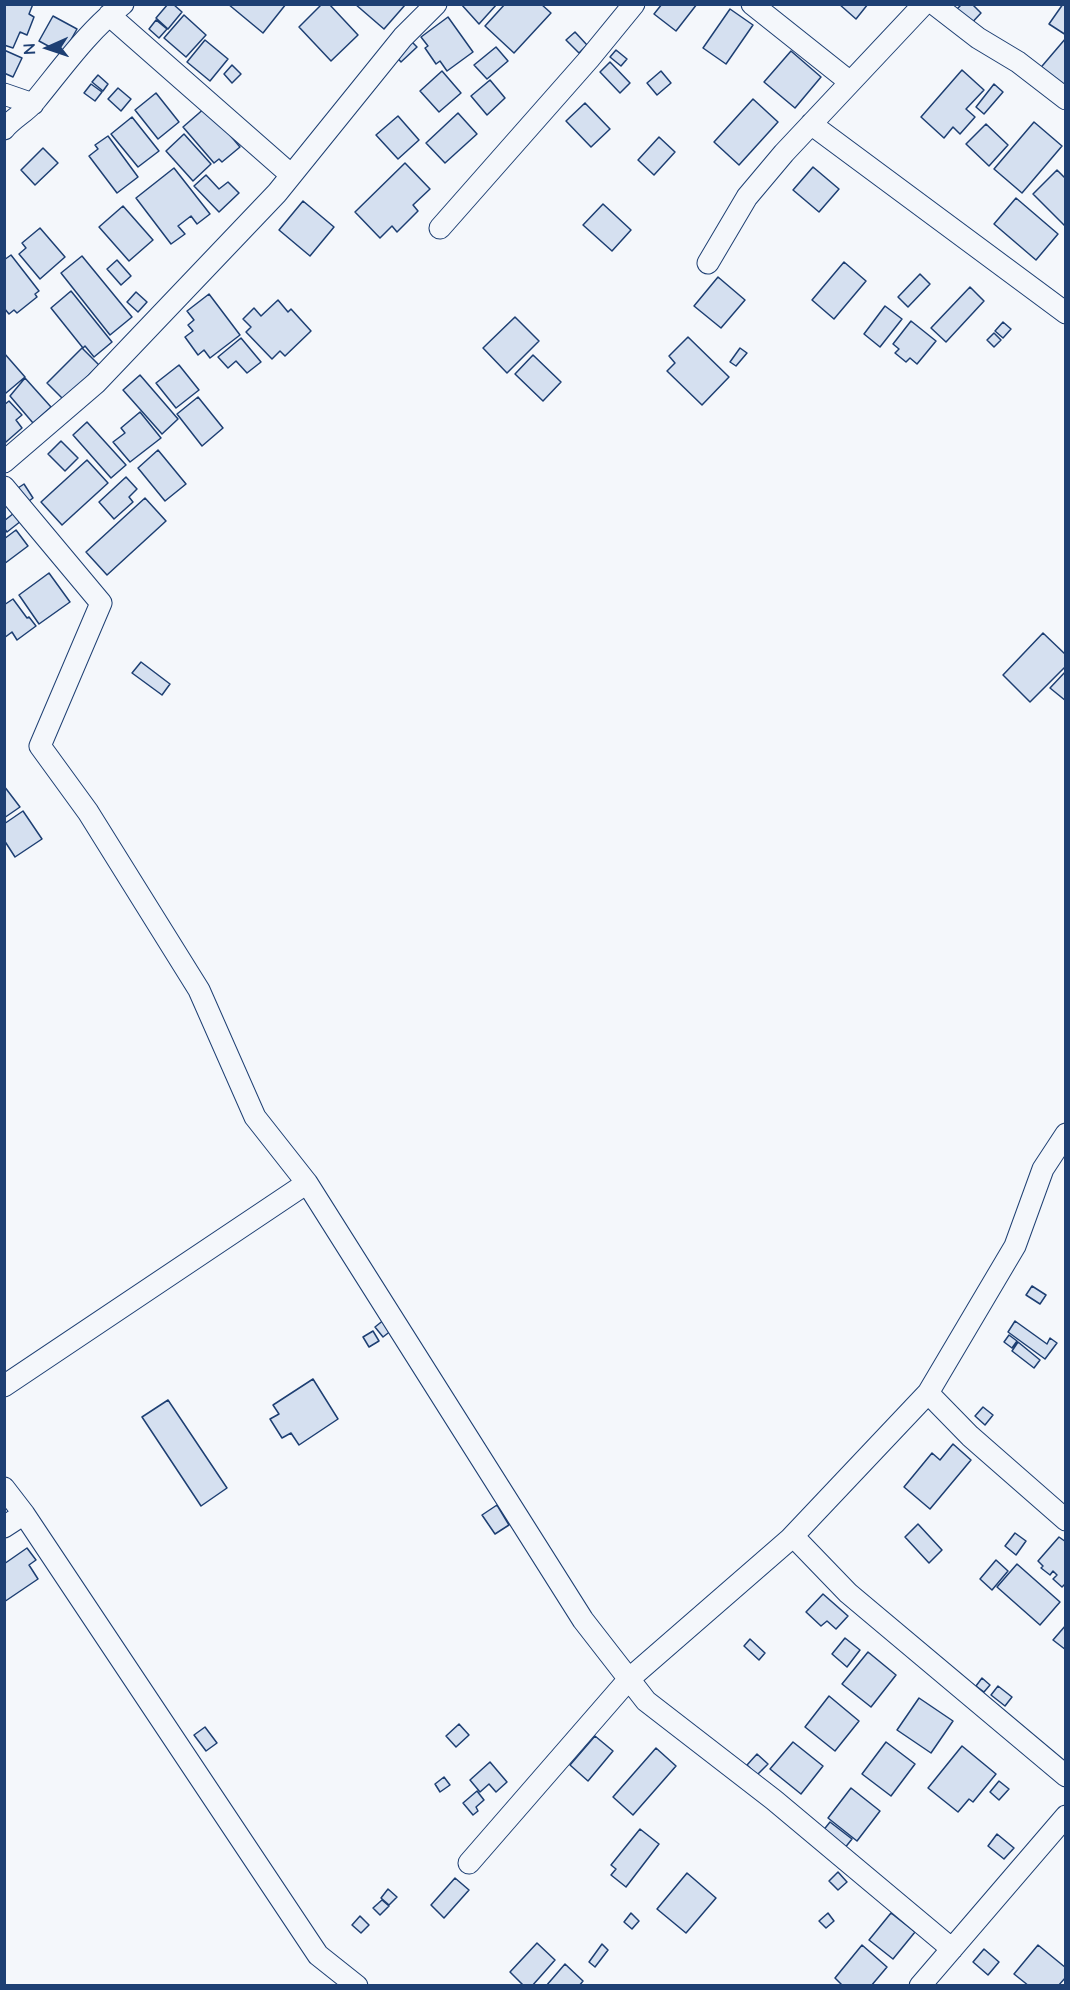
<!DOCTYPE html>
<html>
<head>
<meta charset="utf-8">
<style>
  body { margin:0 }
  #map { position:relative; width:1070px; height:1990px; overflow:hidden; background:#f4f7fb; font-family:"Nunito Sans",sans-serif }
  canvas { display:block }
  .frame { position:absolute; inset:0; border:6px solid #1d3f73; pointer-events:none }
  .north { position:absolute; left:18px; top:18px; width:60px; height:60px; -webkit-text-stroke:4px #f4f7fb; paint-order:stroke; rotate:267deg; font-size:16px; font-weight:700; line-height:24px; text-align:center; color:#1d3f73 }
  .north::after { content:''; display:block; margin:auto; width:21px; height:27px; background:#1d3f73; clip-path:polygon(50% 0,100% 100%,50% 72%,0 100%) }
</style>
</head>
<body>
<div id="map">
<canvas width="1070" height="1990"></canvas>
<div class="frame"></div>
<div class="north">N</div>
</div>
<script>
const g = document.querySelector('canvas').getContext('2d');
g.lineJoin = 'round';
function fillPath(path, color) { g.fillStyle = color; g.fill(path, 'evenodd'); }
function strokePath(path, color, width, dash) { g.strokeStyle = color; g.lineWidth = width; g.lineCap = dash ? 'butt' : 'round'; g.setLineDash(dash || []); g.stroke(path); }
const building = new Path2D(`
  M4,4h29l-4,10 5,3 -7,18 -7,-3 -7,16 -9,-3z
  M168,4h5l9,8 -14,17 -12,-11z
  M228,4h58l-23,29z
  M322,4h7l29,31 -27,26 -32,-34z
  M355,4h49l1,1 -21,24z
  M461,4h36l-18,20z
  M505,4h36l10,9 -37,40 -29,-27z
  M662,4h35l-21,27 -22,-17z
  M839,4h29l-12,15z
  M962,4h10l9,9 -13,14 -15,-14z
  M1063,4h3v31l-17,-11z
  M730,9l23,16 -27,39 -23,-16z
  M184,15l22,20 -20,22 -22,-19z
  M53,16l24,13 -14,25 -24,-13z
  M448,17l25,35 -26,19 -7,-10 -4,3 -11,-16 3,-2 -7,-9z
  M156,20l11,9 -8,9 -10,-9z
  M575,32l12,13 -8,8 -13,-13z
  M1066,38v58l-29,-24z
  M205,40l23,19 -18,22 -23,-19z
  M410,40l7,7 -16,15 -7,-8z
  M496,47l12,14 -21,18 -13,-14z
  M4,50l18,8 -9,19 -9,-4z
  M616,50l11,9 -6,7 -11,-9z
  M791,51l30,26 -26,31 -31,-26z
  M610,62l20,21 -10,10 -20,-21z
  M232,65l9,9 -9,9 -8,-9z
  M962,70l22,20 -18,19 9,8 -15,17 -7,-7 -9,11 -23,-21z
  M442,71l19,22 -22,19 -19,-21z
  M661,71l10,12 -14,12 -10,-12z
  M98,75l10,9 -5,7 -11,-9z
  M490,80l15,18 -18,17 -16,-19z
  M91,84l11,8 -7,9 -11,-8z
  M994,84l9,8 -19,22 -8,-7z
  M118,88l13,11 -10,12 -13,-12z
  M156,93l23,29 -21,17 -23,-29z
  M753,99l25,23 -39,43 -25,-23z
  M585,103l25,26 -19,18 -25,-26z
  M206,107l34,40 -18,15 -3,-3 -5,4 -31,-36z
  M458,113l19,21 -32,29 -19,-20z
  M398,116l21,24 -21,19 -22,-24z
  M132,117l27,34 -21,16 -27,-33z
  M1034,122l28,24 -40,47 -28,-24z
  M986,124l22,21 -19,21 -23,-22z
  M184,134l27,30 -18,17 -27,-30z
  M108,136l30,41 -21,16 -28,-37 9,-7 -3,-4z
  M659,137l16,15 -21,23 -16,-15z
  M43,148l15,15 -23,22 -14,-15z
  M405,163l25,26 -17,16 5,6 -21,21 -5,-6 -12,12 -25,-26z
  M813,167l26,22 -20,23 -26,-22z
  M174,168l36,46 -13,10 -6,-8 -13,10 7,8 -14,10 -35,-46z
  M1057,170l9,9v48l-33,-33z
  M206,175l13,14 9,-7 11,11 -20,19 -25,-26z
  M1016,198l42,36 -22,26 -42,-36z
  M303,201l31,26 -24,29 -31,-26z
  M603,204l28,26 -19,21 -29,-26z
  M123,206l30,34 -24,21 -30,-34z
  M40,228l25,29 -25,22 -21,-25 7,-6 -4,-5z
  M11,255l28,36 -4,3 2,3 -20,16 -3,-3 -5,4 -5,-6v-48z
  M82,256l50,61 -22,18 -49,-62z
  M117,260l14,16 -10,9 -14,-16z
  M844,262l22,19 -32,38 -22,-19z
  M920,274l10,10 -22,23 -10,-10z
  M718,277l27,23 -24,28 -27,-22z
  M970,287l14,14 -38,41 -15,-14z
  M71,291l41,51 -18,15 -9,-11 -2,2 -32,-40z
  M136,292l11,10 -9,10 -11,-10z
  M209,294l31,41 -30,23 -6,-8 -6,5 -13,-18 8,-6 -5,-6 6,-5 -7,-9z
  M278,300l10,12 3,-3 20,22 -26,25 -5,-5 -8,8 -26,-27 5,-5 -8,-8 11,-11 7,8z
  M885,306l17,13 -22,28 -16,-13z
  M515,317l24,24 -32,32 -24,-25z
  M911,321l25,20 -19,23 -7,-6 -4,4 -11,-9 4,-4 -6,-5z
  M1003,322l8,7 -8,9 -8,-7z
  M994,333l7,7 -7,7 -7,-7z
  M688,337l41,40 -27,28 -35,-34 8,-8 -6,-7z
  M241,338l20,24 -14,11 -11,-12 -8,7 -10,-11z
  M82,348l17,17 -35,35 -17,-17z
  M740,348l7,5 -11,13 -6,-4z
  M4,353l21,24 -19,16 -2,-1z
  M533,355l28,27 -18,19 -28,-27z
  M179,365l20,25 -23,18 -20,-25z
  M140,375l38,44 -16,15 -39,-44z
  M25,378l26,29 -18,16 -23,-27z
  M198,397l25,31 -21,18 -25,-32z
  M9,401l13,14 -6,5 6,8 -16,14 -2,-3v-34z
  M140,412l21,26 -31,24 -17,-20 12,-9 -4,-5z
  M87,422l39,43 -15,13 -38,-43z
  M61,441l17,17 -13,13 -17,-17z
  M158,450l28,34 -21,17 -27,-33z
  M87,460l21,23 -46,42 -21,-23z
  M126,477l11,12 -8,8 4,5 -19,17 -15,-17z
  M24,484l9,14 -8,6 -10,-14z
  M145,498l21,23 -59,54 -21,-23z
  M14,513l7,8 -14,11 -3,-4v-7z
  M16,530l12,16 -24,18v-25z
  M49,573l21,29 -31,22 -20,-29z
  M13,599l14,19 2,-1 7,9 -19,14 -5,-8 -8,6v-33z
  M1043,633l23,22v11l-36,36 -27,-27z
  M141,662l29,22 -8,11 -30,-22z
  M1066,671v30l-16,-13z
  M4,786l16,21 -16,11z
  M23,811l19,28 -27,18 -11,-17v-16z
  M1032,1286l14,9 -6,9 -14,-9z
  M385,1319l7,11 -9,7 -8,-10z
  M1015,1321l32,23 3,-6 7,5 -12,16 -37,-27z
  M373,1331l6,10 -10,6 -6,-10z
  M1009,1335l8,6 -5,7 -8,-6z
  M1018,1342l22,18 -6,8 -22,-17z
  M313,1379l25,40 -39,26 -8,-12 -9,5 -12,-19 9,-5 -6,-9z
  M168,1400l59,88 -26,18 -59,-89z
  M983,1407l10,8 -8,10 -10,-9z
  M953,1444l18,16 -41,49 -26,-22 28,-34 8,7z
  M497,1505l12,20 -14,9 -13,-19z
  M918,1524l24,26 -13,13 -24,-26z
  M1015,1533l11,8 -10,14 -11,-9z
  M1059,1537l7,5v41l-4,4 -9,-8 4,-4 -4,-4 -3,4 -9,-7 2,-2 -5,-5z
  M27,1548l9,12 -7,5 9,14 -34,23v-38z
  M996,1560l12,11 -16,19 -12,-11z
  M1017,1564l43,38 -20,23 -43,-38z
  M823,1594l25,22 -12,13 -9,-8 -6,5 -15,-14z
  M1066,1625v25l-13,-10z
  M845,1638l15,12 -13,17 -15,-13z
  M750,1639l15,14 -6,7 -15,-14z
  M868,1652l28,23 -25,32 -29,-23z
  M982,1678l8,7 -6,7 -8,-6z
  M998,1686l14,11 -7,9 -14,-11z
  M829,1696l30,25 -24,30 -30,-24z
  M919,1698l34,23 -22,32 -34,-23z
  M459,1724l10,11 -13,12 -10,-11z
  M205,1727l12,16 -11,8 -12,-16z
  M595,1736l18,15 -25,30 -18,-16z
  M793,1742l30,24 -22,28 -31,-25z
  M886,1742l29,22 -24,32 -29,-22z
  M962,1746l34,28 -23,28 -4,-3 -11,13 -30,-24z
  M656,1748l20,18 -43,49 -20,-18z
  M757,1754l11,10 -11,11 -10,-10z
  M490,1762l17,20 -11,10 -7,-8 -9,8 -10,-12z
  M444,1777l6,8 -10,7 -5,-8z
  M999,1781l10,8 -10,11 -9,-8z
  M851,1788l29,23 -23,30 -29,-23z
  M477,1791l7,9 -8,7 2,4 -5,4 -10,-12z
  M830,1822l22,17 -8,10 -22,-17z
  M640,1829l19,15 -33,43 -15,-12 5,-6 -5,-4z
  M997,1834l17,14 -10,11 -16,-13z
  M838,1872l9,10 -9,8 -9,-9z
  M687,1873l29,25 -30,35 -29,-24z
  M455,1878l14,12 -25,28 -13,-13z
  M388,1889l9,8 -8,8 -8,-7z
  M382,1900l7,6 -9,9 -7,-7z
  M631,1913l8,8 -7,8 -8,-7z
  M828,1913l6,8 -8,7 -7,-7z
  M891,1913l24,19 -22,27 -24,-19z
  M360,1916l9,9 -8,8 -9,-8z
  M537,1943l18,17 -23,26h-8l-14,-14z
  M602,1944l6,6 -13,17 -6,-5z
  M862,1945l25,22 -16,19h-28l-8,-8z
  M1038,1945l28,23v9l-8,9h-29l-15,-12z
  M984,1949l15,13 -11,13 -15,-13z
  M565,1964l18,17 -4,5h-33z`);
const minor = new Path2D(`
  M752,4l98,78
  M934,4l44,34 40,24 48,37
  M109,15l181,159
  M4,94l29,10
  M811,124l255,189
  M4,129c9,-11 22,-17 31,-28 28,-34 53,-70 88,-97
  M440,228l149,-169 45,-55
  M708,263l39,-66 37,-44 140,-149
  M4,462l92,-79 181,-190 126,-156 33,-33
  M4,487l97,116 -61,143 48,66 111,178 56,127 52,66
  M4,1386l303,-203 276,437 63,81 128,99 178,149
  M928,1393l42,43 96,84
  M4,1488l20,26 294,441 39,31
  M4,1527l20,-13
  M793,1536l55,57 218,183
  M469,1863l160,-184 161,-140 138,-146 87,-147 28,-77 23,-35
  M920,1986l146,-170`);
fillPath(building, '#d5e0f0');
strokePath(building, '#1d3f73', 1.5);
strokePath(minor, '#1d3f73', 23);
strokePath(minor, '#f4f7fb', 21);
</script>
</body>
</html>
